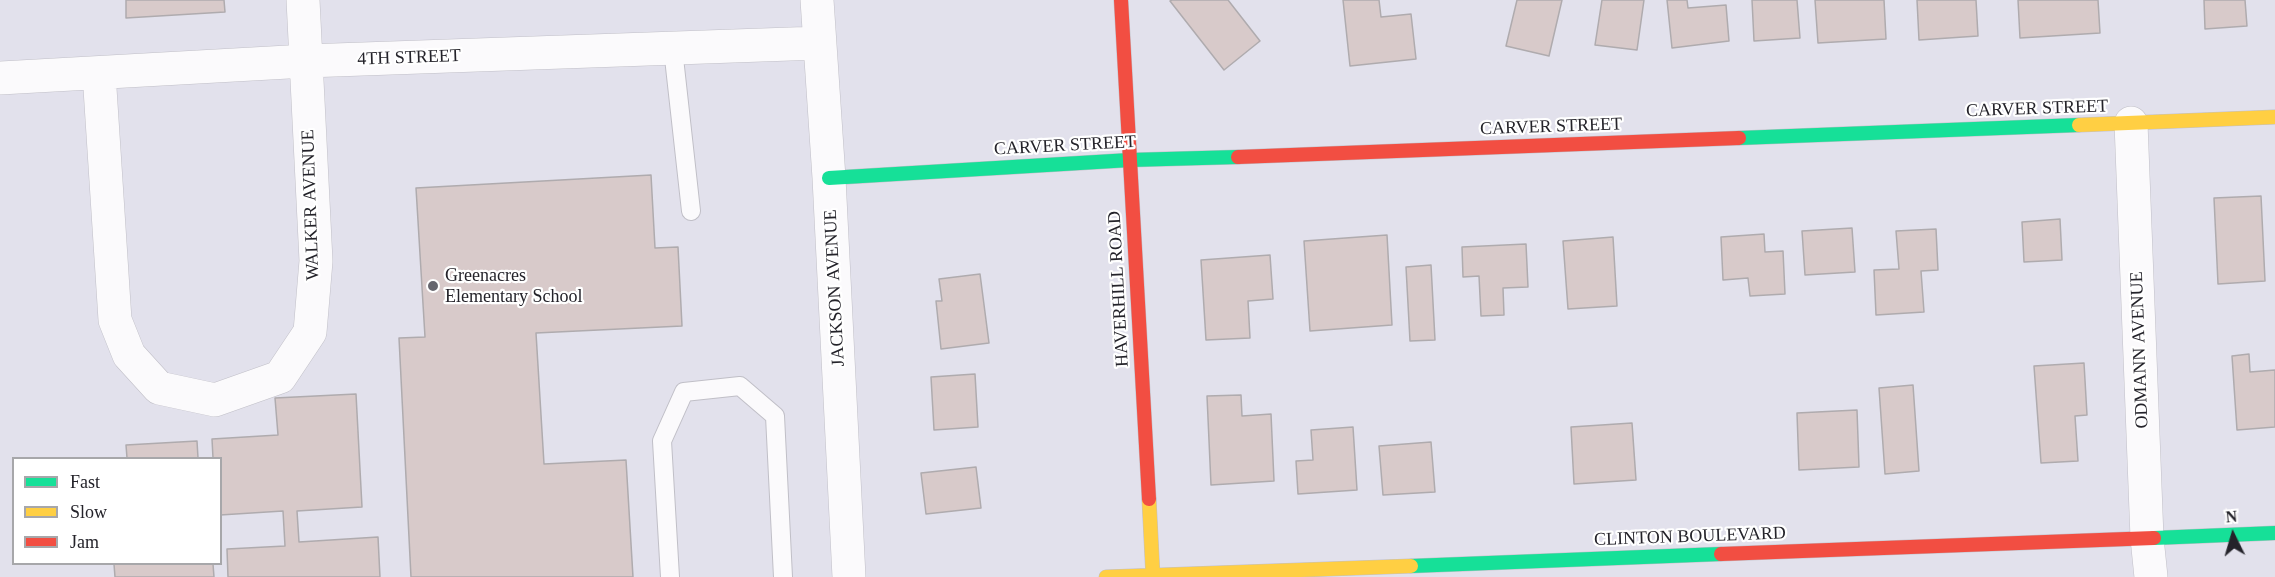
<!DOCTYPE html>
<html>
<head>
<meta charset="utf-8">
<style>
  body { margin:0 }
  #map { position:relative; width:2275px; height:577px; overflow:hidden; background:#e2e1ec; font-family:"Times New Roman",serif }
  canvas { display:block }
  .legend { position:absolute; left:12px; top:457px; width:210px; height:108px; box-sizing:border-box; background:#fff; border:2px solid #a7a7aa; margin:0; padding:8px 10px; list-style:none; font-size:18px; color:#24232a }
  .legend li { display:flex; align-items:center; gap:12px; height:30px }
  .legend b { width:30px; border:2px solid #a7a7aa }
  .north { position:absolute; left:2203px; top:505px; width:60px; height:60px; -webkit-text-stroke:4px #fff; paint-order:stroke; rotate:355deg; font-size:16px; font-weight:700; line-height:24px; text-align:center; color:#24232a }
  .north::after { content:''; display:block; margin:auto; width:21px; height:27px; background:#24232a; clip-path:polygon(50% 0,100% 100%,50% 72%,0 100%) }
</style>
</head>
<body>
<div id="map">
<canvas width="2275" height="577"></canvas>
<ul class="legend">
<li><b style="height:8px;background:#16e098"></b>Fast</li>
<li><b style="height:8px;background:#ffcf43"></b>Slow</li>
<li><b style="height:8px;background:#f24e42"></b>Jam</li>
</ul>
<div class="north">N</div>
</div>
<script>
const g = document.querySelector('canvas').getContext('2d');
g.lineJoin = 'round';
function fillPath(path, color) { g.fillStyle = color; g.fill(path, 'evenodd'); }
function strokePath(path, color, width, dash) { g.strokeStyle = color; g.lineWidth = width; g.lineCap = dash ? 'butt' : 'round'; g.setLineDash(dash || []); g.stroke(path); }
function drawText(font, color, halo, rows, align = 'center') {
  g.font = font + ' "Times New Roman",serif'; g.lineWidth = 4.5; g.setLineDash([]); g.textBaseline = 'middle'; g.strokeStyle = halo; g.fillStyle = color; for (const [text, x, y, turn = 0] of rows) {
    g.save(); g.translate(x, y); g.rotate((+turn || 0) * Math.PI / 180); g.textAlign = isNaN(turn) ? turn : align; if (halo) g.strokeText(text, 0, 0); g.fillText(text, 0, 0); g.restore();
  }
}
const building = new Path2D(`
  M126,0h98l1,12 -99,6z
  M1172,0h56l32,41 -36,29 -54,-69z
  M1343,0h36l2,17 30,-3 5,45 -66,7z
  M1517,0h45l-13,56 -43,-10z
  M1602,0h42l-7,50 -42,-5z
  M1667,0h20l1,8 38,-3 3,36 -57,7z
  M1752,0h45l3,38 -46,3z
  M1815,0h69l2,39 -68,4z
  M1917,0h59l2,36 -59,4z
  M2018,0h80l2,33 -80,5z
  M2204,0h41l2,26 -42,3z
  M651,175l4,73 23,-1 4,79 -146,7 8,131 82,-4 7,117h-222l-12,-239 26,-1 -9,-149z
  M2261,196l4,85 -47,3 -4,-86z
  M2060,219l2,41 -38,2 -2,-40z
  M1852,228l3,44 -50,3 -3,-44z
  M1936,229l2,41 -17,1 3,41 -48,3 -2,-45 25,-1 -3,-38z
  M1764,234l1,18 18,-1 2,43 -35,2 -2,-18 -25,2 -2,-43z
  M1387,235l5,90 -82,6 -6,-90z
  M1613,237l4,69 -49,3 -5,-68z
  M1526,244l2,43 -25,1 1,27 -23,1 -2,-40 -16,1 -1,-30z
  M1270,255l3,44 -25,2 2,37 -44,2 -5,-80z
  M1431,265l4,75 -25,1 -4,-74z
  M980,274l9,69 -48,6 -5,-48h6l-3,-22z
  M2249,354l1,18 25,-2v57l-38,3 -5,-74z
  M2084,363l3,52 -12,1 3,45 -37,2 -7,-97z
  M975,374l3,53 -44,3 -3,-53z
  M1913,385l6,86 -34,3 -6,-86z
  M356,394l6,113 -65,4 2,31 79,-5 2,40h-152l-1,-28 58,-3 -2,-35 -63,4v-57h-7l-1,-19 66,-4 -3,-37z
  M1241,395l1,21 29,-2 3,67 -63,4 -4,-89z
  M1857,410l2,57 -60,3 -2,-57z
  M1632,423l4,57 -62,4 -3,-57z
  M1353,427l4,63 -59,4 -2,-33 17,-1 -2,-30z
  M197,441l1,17h-71l-1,-13z
  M1431,442l4,50 -52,3 -4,-49z
  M976,467l5,41 -55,6 -5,-41z
  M114,564h99l1,13h-99z`);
const lane = new Path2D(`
  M673,49l18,162
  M670,577l-8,-136 22,-49 56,-6 35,30 8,161`);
const street = new Path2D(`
  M817,0l12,178 20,399
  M99,73l16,247 14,35 30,33 56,12 65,-23 30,-45 6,-71 -13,-261
  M0,78l306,-17 513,-18
  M2131,123l16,415 4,39`);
const fast = new Path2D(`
  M1739,138l340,-13
  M829,178l301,-18 108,-3
  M2154,538l121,-5
  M1411,566l310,-12`);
const slow = new Path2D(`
  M2079,125l196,-8
  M1149,499l4,78
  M1106,577l305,-11`);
const jam = new Path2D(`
  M1121,0l28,499
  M1238,157l501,-19
  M1721,554l433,-16`);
const markers = [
  [433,286,6,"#66666e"]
];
const streetNames = [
  ["4TH STREET",409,58,-2],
  ["CARVER STREET",2037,109,-2],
  ["CARVER STREET",1551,127,-2],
  ["CARVER STREET",1065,146,-3],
  ["WALKER AVENUE",311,205,-92],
  ["JACKSON AVENUE",835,288,-93],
  ["HAVERHILL ROAD",1119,289,-93],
  ["ODMANN AVENUE",2140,350,-92],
  ["CLINTON BOULEVARD",1690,537,-2]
];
const poiNames = [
  ["Greenacres",445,276],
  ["Elementary School",445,297]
];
fillPath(building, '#d8caca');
strokePath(building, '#afabae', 1.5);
strokePath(lane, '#c0bfc7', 20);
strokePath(street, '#c0bfc7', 34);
strokePath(fast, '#c0bfc7', 15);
strokePath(slow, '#c0bfc7', 15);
strokePath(jam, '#c0bfc7', 15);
strokePath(lane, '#fbfafc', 18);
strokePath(street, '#fbfafc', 33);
strokePath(fast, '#16e098', 14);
strokePath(slow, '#ffcf43', 14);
strokePath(jam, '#f24e42', 14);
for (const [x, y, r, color] of markers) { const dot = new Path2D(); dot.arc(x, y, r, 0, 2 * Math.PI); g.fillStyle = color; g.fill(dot); strokePath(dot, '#fff', 2); }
drawText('18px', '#24232a', '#fff', streetNames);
drawText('18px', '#24232a', '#fff', poiNames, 'left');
</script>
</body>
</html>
